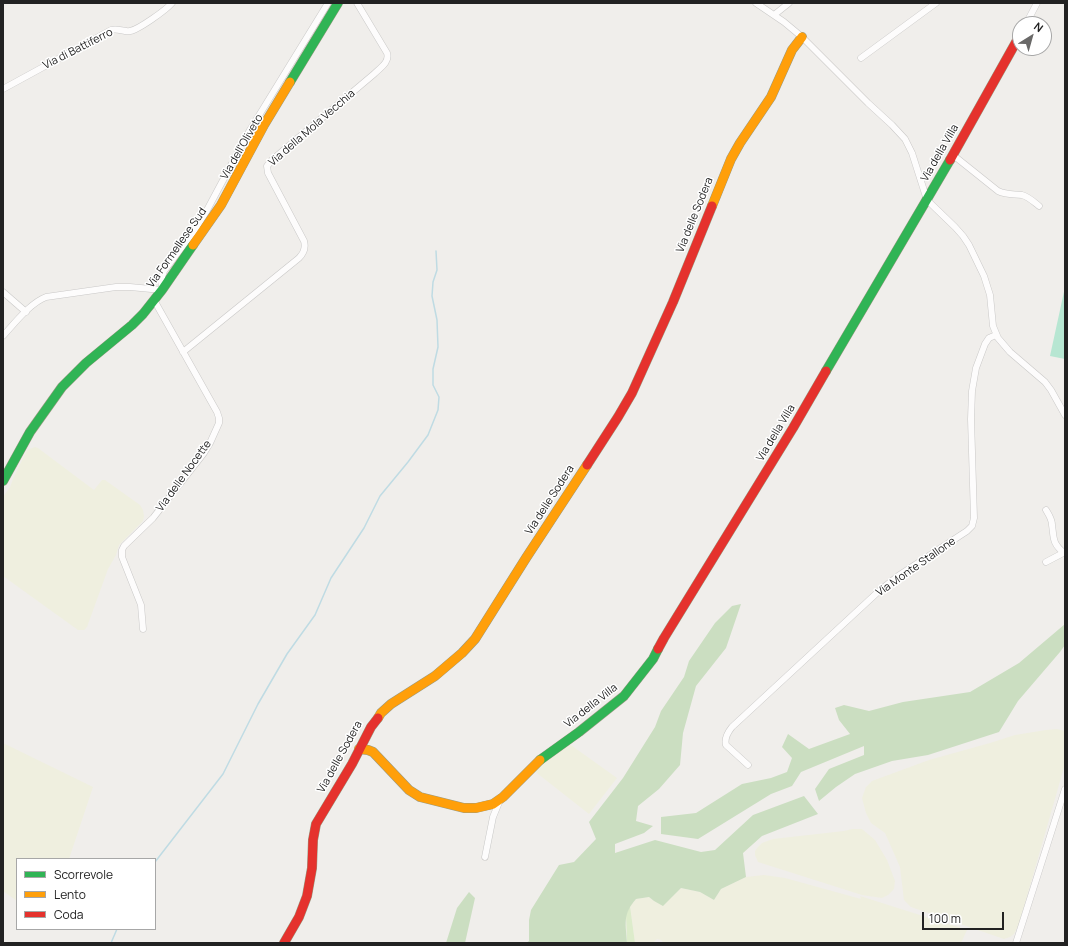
<!DOCTYPE html>
<html>
<head>
<meta charset="utf-8">
<style>
  body { margin:0 }
  #map { position:relative; width:1068px; height:946px; overflow:hidden; background:#f0eeeb; font-family:Manrope,sans-serif }
  canvas { display:block }
  .frame { position:absolute; inset:0; border:4px solid #222; pointer-events:none }
  .legend { position:absolute; left:16px; top:858px; width:140px; height:72px; box-sizing:border-box; background:#fff; border:1px solid #a7a7a7; margin:0; padding:5px 7px; list-style:none; font-size:12px; color:#222 }
  .legend li { display:flex; align-items:center; gap:8px; height:20px }
  .legend b { width:20px; border:1px solid #a7a7a7 }
  .north { position:absolute; left:1012px; top:16px; width:40px; height:40px; box-sizing:border-box; background:#fff; border:1px solid #a7a7a7; border-radius:50%; rotate:37deg; font-size:11px; font-weight:700; line-height:16px; text-align:center; color:#222 }
  .north::after { content:''; display:block; margin:auto; width:14px; height:18px; background:#6a6968; clip-path:polygon(50% 0,100% 100%,50% 72%,0 100%) }
  .scale { position:absolute; left:922px; top:912px; width:82px; height:18px; box-sizing:border-box; border:2px solid #222; border-top:0; padding-left:5px; font-size:12px; line-height:14px; white-space:nowrap; color:#222; -webkit-text-stroke:3px #fff; paint-order:stroke }
</style>
</head>
<body>
<div id="map">
<canvas width="1068" height="946"></canvas>
<div class="frame"></div>
<ul class="legend">
<li><b style="height:5px;background:#30b455"></b>Scorrevole</li>
<li><b style="height:5px;background:#ff9f0a"></b>Lento</li>
<li><b style="height:5px;background:#e5322d"></b>Coda</li>
</ul>
<div class="north">N</div>
<div class="scale">100 m</div>
</div>
<script>
const g = document.querySelector('canvas').getContext('2d');
g.lineJoin = 'round';
function fillPath(path, color) { g.fillStyle = color; g.fill(path, 'evenodd'); }
function strokePath(path, color, width, dash) { g.strokeStyle = color; g.lineWidth = width; g.lineCap = dash ? 'butt' : 'round'; g.setLineDash(dash || []); g.stroke(path); }
function drawText(font, color, halo, rows, align = 'center') {
  g.font = font + ' Manrope,sans-serif'; g.lineWidth = 3; g.setLineDash([]); g.textBaseline = 'middle'; g.strokeStyle = halo; g.fillStyle = color; for (const [text, x, y, turn = 0] of rows) {
    g.save(); g.translate(x, y); g.rotate((+turn || 0) * Math.PI / 180); g.textAlign = isNaN(turn) ? turn : align; if (halo) g.strokeText(text, 0, 0); g.fillText(text, 0, 0); g.restore();
  }
}
const farmland = new Path2D(`
  M35,447l3,1 56,42 8,-10h3l35,25 3,5 1,6 -1,5 -24,24 -3,10 -8,14 -21,58 -3,3h-6l-75,-54v-79l7,-10 3,-8 14,-29z
  M1057,729l8,2v33l-46,160 -5,10 -4,3 -6,2 -93,-32 -7,-7 -4,-33 -15,-34 -14,-10 -5,-10 -4,-15 4,-11 6,-6 57,-21 61,-17 25,-8 31,-5z
  M3,743l90,44 -24,72h-52v42l-14,-10z
  M568,743l49,35 -28,36 -56,-44z
  M852,829h10l13,11 12,20 8,21 -1,8 -6,6 -6,3 -20,-3 -104,-33 -3,-7v-4l3,-4 4,-4 11,-4 71,-8z
  M764,875l21,3 76,21 -1,-3 107,34 -6,13h-297l-3,-3 -4,-1 -4,4h-18l-5,-37 6,-7 13,-2 5,4 9,4 18,-17 19,4 14,8 7,-11 25,-12z`);
const grass = new Path2D(`
  M630,906l5,37h-8l-1,-28z`);
const forest = new Path2D(`
  M741,604l-15,44 -30,38 -13,47 -3,32 -21,24 -21,17 -2,15 17,5 -9,7 -29,11v9l40,-13 46,12 14,-2 38,-35 51,-19 14,18 -56,22 -19,17 3,24 -25,12 -7,11 -14,-8 -19,-4 -18,18 -9,-5 -5,-4 -13,2c-14,16 -10,25 -9,44h-101l3,-2v-21l2,-10 28,-45 15,-3 22,-23 -7,-17 34,-44 32,-51 6,-16 23,-34 5,-16 26,-38 17,-17z
  M1065,624v21l-5,7 -42,49 -19,31 -71,23 -36,6 -37,13 -19,13 -17,14 -4,-12 14,-20 35,-14v-9l-63,26 -9,14 -21,8 -73,45 -37,-5v-17l35,-4 46,-29 29,-6 16,-6 5,-14 -10,-11 6,-13 21,15 41,-15 -11,-14 -4,-12 9,-3 25,6 34,-9 67,-10 49,-29z
  M469,892l6,6 -10,45h-19l11,-35z`);
const pitch = new Path2D(`
  M1065,287v72l-15,-3z`);
const stream = new Path2D(`
  M155,862l68,-88 35,-70 29,-50 28,-39 16,-37 33,-50 16,-32 28,-34 20,-27 10,-25 1,-13 -6,-12v-16l5,-22 -1,-27 -5,-24 1,-14 4,-12 -1,-19
  M111,943l6,-14`);
const street = new Path2D(`
  M756,3l28,19 18,15 66,66 24,22 13,14 7,14 15,47 28,27 8,9 6,9 15,31 6,19 3,31 5,12 12,14 35,30 6,8 14,25
  M774,15l15,-12
  M1026,24l11,-21
  M861,58l75,-55
  M3,89l108,-59c7,-2 12,2 19,1 8,-1 36,-21 42,-28
  M953,155l45,36c8,4 15,3 24,4 7,2 12,7 17,11
  M3,292l23,20
  M3,336c11,-12 27,-33 43,-39l70,-10h14l32,3 -1,-10 3,-9 30,-40 12,-19 31,-58 13,-24 78,-127
  M183,352l116,-94c5,-5 7,-10 5,-17l-36,-68 -1,-7 5,-6 102,-86c6,-6 16,-12 13,-21l-30,-50
  M1046,510c3,5 6,9 6,15 2,13 0,18 12,28
  M1046,562l19,-10
  M143,629l-2,-24 -19,-48v-7l2,-4 29,-28 51,-65 6,-10 9,-20v-5l-2,-6 -63,-112
  M748,765l-22,-20c-2,-7 2,-13 6,-18l147,-136 19,-15 69,-45 5,-5 2,-8 -3,-99 1,-28 4,-23 9,-24 4,-6 7,-3
  M485,857l8,-40 7,-17
  M1016,943l49,-154`);
const fast = new Path2D(`
  M290,82l48,-79
  M826,371l124,-211
  M3,481l27,-49 32,-45 24,-24 46,-38 11,-11 19,-24 31,-45
  M540,760l39,-28 45,-36 29,-37 5,-10`);
const slow = new Path2D(`
  M712,206l19,-47 9,-16 31,-46 21,-47 10,-13
  M193,245l28,-40 43,-80 26,-43
  M378,718l3,-5 10,-9 44,-28 27,-23 13,-14 51,-81 61,-93
  M359,749l9,1 5,2 36,38 11,7 44,11h12l17,-4 10,-7 37,-37`);
const jam = new Path2D(`
  M950,160l70,-125
  M587,465l31,-48 14,-24 41,-91 39,-96
  M658,649l6,-11 129,-210 33,-57
  M284,943l15,-26 8,-21 5,-28 1,-28 3,-16 36,-60 19,-37 7,-9`);
const streetNames = [
  ["Via di Battiferro",78,49,-27],
  ["Via della Mola Vecchia",312,128,-41],
  ["Via dell'Oliveto",242,147,-60],
  ["Via della Villa",940,153,-60],
  ["Via delle Sodera",695,215,-68],
  ["Via Formellese Sud",177,248,-55],
  ["Via della Villa",776,433,-59],
  ["Via delle Nocette",184,476,-54],
  ["Via delle Sodera",550,500,-57],
  ["Via Monte Stallone",916,567,-35],
  ["Via della Villa",591,706,-38],
  ["Via delle Sodera",340,757,-61]
];
fillPath(farmland, '#efefdf');
fillPath(grass, '#ddeccb');
fillPath(forest, '#cbdec1');
fillPath(pitch, '#b7e6d2');
strokePath(stream, '#bfdbe3', 1.5);
strokePath(street, '#c9c8c7', 7);
strokePath(fast, '#999a82', 10);
strokePath(slow, '#999a82', 10);
strokePath(jam, '#999a82', 10);
strokePath(street, '#fdfcfc', 6);
strokePath(fast, '#30b455', 9);
strokePath(slow, '#ff9f0a', 9);
strokePath(jam, '#e5322d', 9);
drawText('11px', '#222', '#fff', streetNames);
</script>
</body>
</html>
